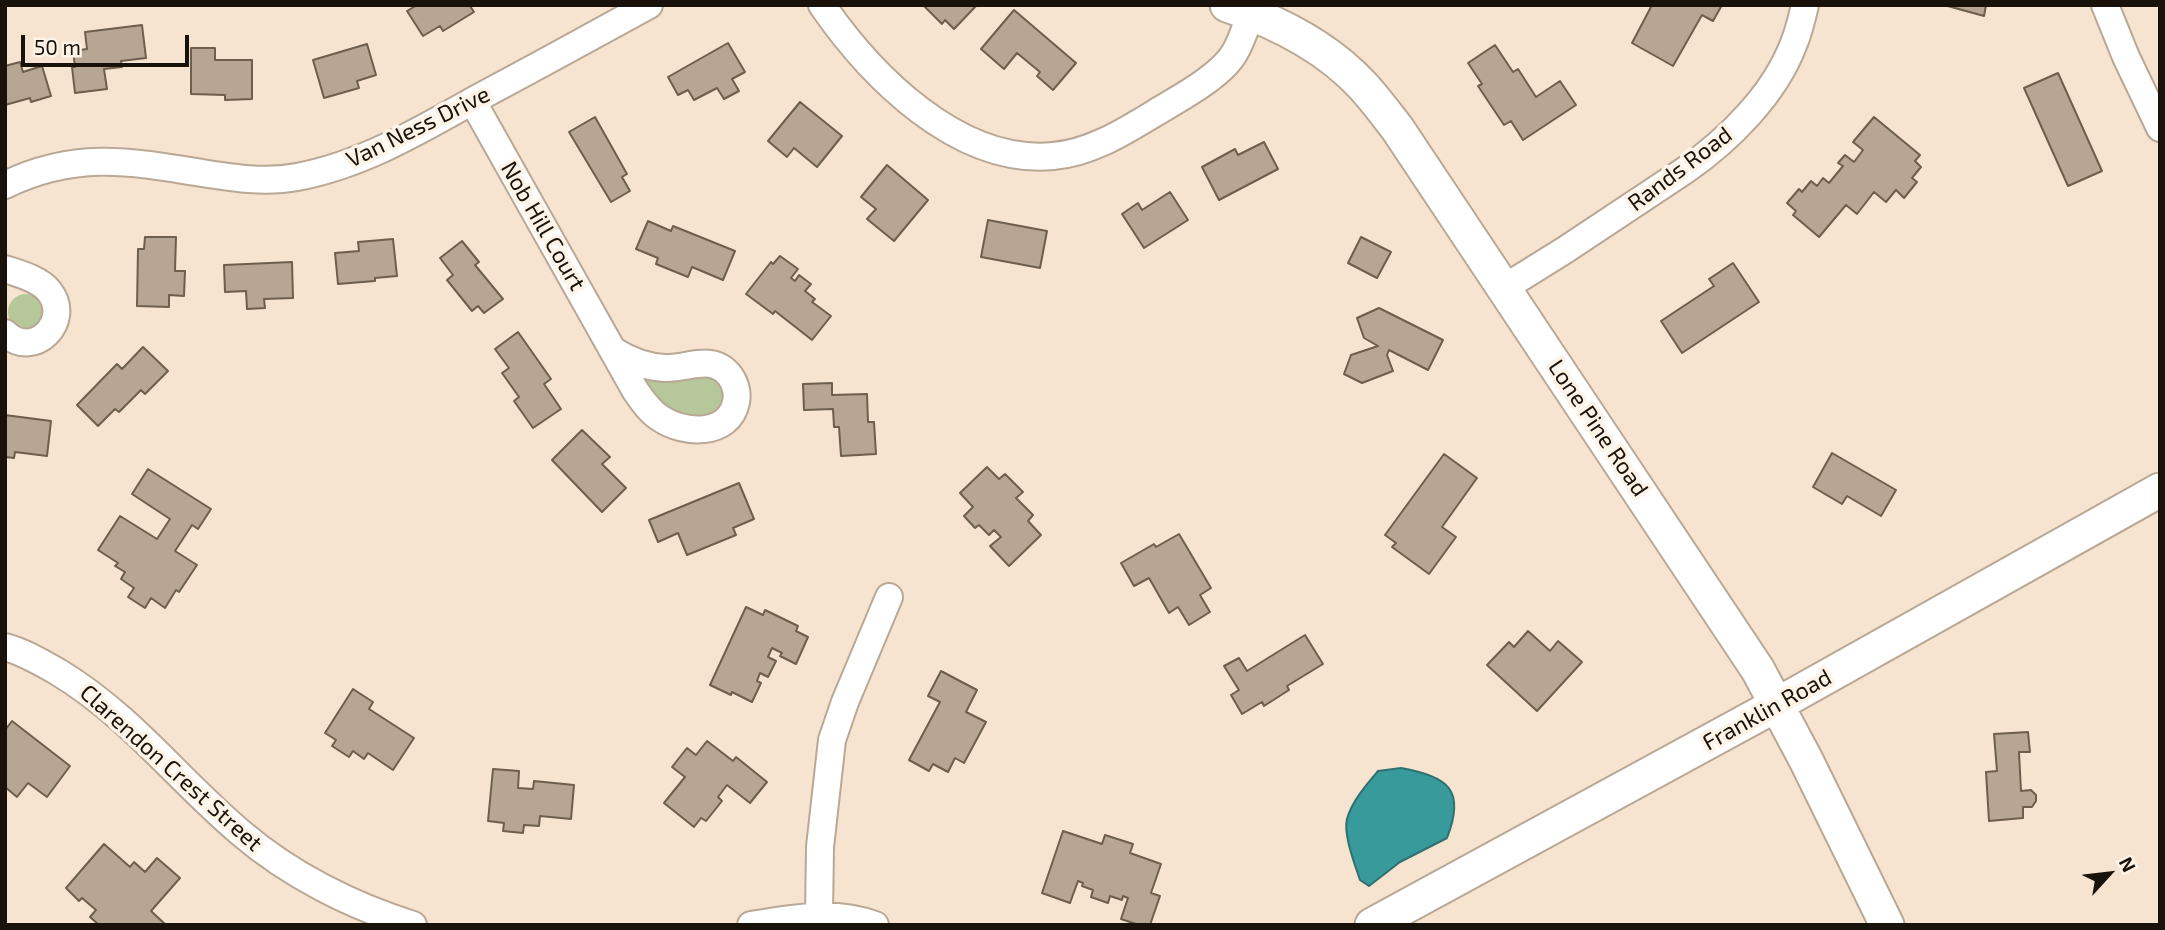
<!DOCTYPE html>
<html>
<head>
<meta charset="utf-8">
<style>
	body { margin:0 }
	#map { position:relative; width:2165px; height:930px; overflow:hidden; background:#f6e4d0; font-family:"Exo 2",sans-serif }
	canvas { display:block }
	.frame { position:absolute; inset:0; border:7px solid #18120b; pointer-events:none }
	.north { position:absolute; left:2074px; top:839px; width:70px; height:70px; -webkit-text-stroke:5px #fdf3e6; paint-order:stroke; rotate:63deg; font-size:19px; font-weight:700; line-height:28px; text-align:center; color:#18120b }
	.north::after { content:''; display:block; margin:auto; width:24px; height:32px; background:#18120b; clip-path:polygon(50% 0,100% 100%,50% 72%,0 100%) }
	.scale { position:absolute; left:21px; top:35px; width:168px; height:32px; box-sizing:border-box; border:4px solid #18120b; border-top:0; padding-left:9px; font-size:21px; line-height:24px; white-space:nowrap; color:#18120b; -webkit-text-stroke:5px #fdf3e6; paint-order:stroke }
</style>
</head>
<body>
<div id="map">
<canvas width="2165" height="930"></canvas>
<div class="frame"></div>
<div class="north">N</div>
<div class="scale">50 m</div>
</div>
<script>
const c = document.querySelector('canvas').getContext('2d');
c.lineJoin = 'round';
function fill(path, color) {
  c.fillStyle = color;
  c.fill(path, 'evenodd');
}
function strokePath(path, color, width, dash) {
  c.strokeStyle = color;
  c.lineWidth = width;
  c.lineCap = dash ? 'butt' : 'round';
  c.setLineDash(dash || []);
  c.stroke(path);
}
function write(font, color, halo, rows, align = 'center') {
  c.font = font + ' "Exo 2",sans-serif';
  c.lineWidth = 7;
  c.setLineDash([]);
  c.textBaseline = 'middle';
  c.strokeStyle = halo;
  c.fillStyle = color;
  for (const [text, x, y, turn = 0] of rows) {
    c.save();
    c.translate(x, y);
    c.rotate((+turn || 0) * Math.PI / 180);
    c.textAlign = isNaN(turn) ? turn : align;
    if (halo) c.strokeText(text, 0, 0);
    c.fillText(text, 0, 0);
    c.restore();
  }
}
const green = new Path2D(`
	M8 312a18 18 0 1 1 36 0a18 18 0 1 1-36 0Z
	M 702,375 L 719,382 L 725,394 L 721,408 C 702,421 675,418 658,402 C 653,397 649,388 646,382 L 649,378 Z`);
const water = new Path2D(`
	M 1401,768 C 1448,777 1466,789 1447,838 L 1400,862 L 1369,886 L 1360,880 C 1355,865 1343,834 1347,819 C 1352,801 1367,784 1378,771 Z`);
const building = new Path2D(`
	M 417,5 L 472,5 L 470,6 L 474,12 L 443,31 L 440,26 L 423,36 L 407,11 Z
	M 923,5 L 975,5 L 976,6 L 954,29 L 945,20 L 942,24 Z
	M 1652,5 L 1722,5 L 1713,21 L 1702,15 L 1673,66 L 1632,43 Z
	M 1944,5 L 1986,5 L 1984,16 Z
	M 1014,10 L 1076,63 L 1053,90 L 1037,76 L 1040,72 L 1017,53 L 1004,69 L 981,49 Z
	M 142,25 L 146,58 L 121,61 L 122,67 L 104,69 L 107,89 L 75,93 L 72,67 L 75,67 L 73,51 L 87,49 L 85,32 Z
	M 728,43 L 745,72 L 732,79 L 739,91 L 724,99 L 717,88 L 694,100 L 688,90 L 678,95 L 668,77 Z
	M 367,44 L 376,75 L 357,81 L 359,88 L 324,98 L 313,60 Z
	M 1495,45 L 1513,72 L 1518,69 L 1536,97 L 1560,81 L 1576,105 L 1523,140 L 1511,121 L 1504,125 L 1478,86 L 1482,84 L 1468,63 Z
	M 191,48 L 215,48 L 215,60 L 252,60 L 252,99 L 225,100 L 225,95 L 191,94 Z
	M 20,62 L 23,72 L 42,66 L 51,96 L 31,102 L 30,98 L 5,105 L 5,66 Z
	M 2058,73 L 2102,171 L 2068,186 L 2024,88 Z
	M 800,102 L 842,136 L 817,167 L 794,148 L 787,157 L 768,141 Z
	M 595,117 L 627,174 L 622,177 L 630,191 L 611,202 L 569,132 Z
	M 1874,117 L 1920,155 L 1915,161 L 1921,167 L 1912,178 L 1917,182 L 1904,198 L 1896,190 L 1886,202 L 1874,192 L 1857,214 L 1846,205 L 1819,237 L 1793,215 L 1796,211 L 1787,203 L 1799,189 L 1802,192 L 1811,181 L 1817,186 L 1823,178 L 1829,183 L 1843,166 L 1838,163 L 1845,155 L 1854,162 L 1863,150 L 1853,142 Z
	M 1264,142 L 1278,169 L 1219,200 L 1202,167 L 1235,149 L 1238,155 Z
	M 887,165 L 928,200 L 894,241 L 867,219 L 876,209 L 861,197 Z
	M 1170,192 L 1188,220 L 1144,248 L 1122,214 L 1138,203 L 1142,210 Z
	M 988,220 L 1047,231 L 1040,268 L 981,257 Z
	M 648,221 L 671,231 L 673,226 L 735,251 L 723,280 L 692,267 L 688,277 L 656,264 L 658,258 L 636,249 Z
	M 145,237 L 176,237 L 175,271 L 185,271 L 184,296 L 169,295 L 169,307 L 137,306 L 138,249 L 144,249 Z
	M 1361,237 L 1391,252 L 1377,278 L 1348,263 Z
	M 393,239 L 397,276 L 375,278 L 375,281 L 338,284 L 335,253 L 359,251 L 358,242 Z
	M 462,241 L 479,262 L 475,265 L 503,299 L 484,313 L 478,306 L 472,311 L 447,280 L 453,275 L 440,258 Z
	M 780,256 L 798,269 L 791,278 L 795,281 L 799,275 L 811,284 L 805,291 L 815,299 L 812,302 L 831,316 L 812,340 L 775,311 L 773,314 L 746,294 L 771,262 L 773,264 Z
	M 292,262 L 293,298 L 264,299 L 265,308 L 247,309 L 246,291 L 225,292 L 224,265 Z
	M 1733,263 L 1759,302 L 1682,353 L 1661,321 L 1714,286 L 1709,279 Z
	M 1379,308 L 1443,340 L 1428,370 L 1389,350 L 1387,355 L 1393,371 L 1362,383 L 1344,374 L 1351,355 L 1378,346 L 1364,338 L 1357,318 Z
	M 518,332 L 551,379 L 544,384 L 561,409 L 533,428 L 514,401 L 519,397 L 502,373 L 509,368 L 495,349 Z
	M 143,347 L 168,371 L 145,394 L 141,390 L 119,412 L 115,409 L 98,426 L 77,405 L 117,364 L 122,369 Z
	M 832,383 L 832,395 L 867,394 L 868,422 L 874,422 L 876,454 L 841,456 L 839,427 L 834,427 L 833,409 L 804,410 L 803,384 Z
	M 5,410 L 5,415 L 51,421 L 47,456 L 15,452 L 14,458 L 5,457 Z
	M 582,430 L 610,457 L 602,464 L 626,488 L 602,512 L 552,460 Z
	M 1832,453 L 1896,490 L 1881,516 L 1847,496 L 1842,504 L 1813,487 Z
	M 1444,454 L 1477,478 L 1442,527 L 1456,537 L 1429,574 L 1392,547 L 1396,543 L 1385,535 Z
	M 987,467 L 999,479 L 1005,474 L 1023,492 L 1016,498 L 1033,515 L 1028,521 L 1041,535 L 1009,566 L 990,546 L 1001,537 L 994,530 L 989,535 L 979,525 L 975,528 L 964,516 L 973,507 L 960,493 Z
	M 148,469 L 211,509 L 198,529 L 192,525 L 175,551 L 197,565 L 179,592 L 176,590 L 165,608 L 151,598 L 145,608 L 128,597 L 134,588 L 121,579 L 125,572 L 115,566 L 118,563 L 98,550 L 120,516 L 157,539 L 170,519 L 132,494 Z
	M 739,483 L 754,519 L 733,528 L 736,535 L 687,555 L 678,533 L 658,542 L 649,520 Z
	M 1179,534 L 1211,588 L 1200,595 L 1210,612 L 1189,625 L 1178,607 L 1169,613 L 1149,578 L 1134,586 L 1121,563 L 1154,544 L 1156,547 Z
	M 746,607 L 763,615 L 765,610 L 798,626 L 796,631 L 808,637 L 796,664 L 780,656 L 782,653 L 772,648 L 768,657 L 776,661 L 768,677 L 760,673 L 757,681 L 761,683 L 752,702 L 732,692 L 731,695 L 710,685 Z
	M 1528,631 L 1550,651 L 1558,641 L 1582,662 L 1537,711 L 1487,665 L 1509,642 L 1514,647 Z
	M 1305,635 L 1323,664 L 1287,686 L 1289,690 L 1264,706 L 1262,702 L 1242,714 L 1231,695 L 1239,690 L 1224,666 L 1239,658 L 1247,671 Z
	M 941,671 L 977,690 L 966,712 L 986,722 L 964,763 L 955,758 L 948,772 L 933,764 L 929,771 L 909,760 L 940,702 L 928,696 Z
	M 353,689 L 373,702 L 369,709 L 414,738 L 393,770 L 368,753 L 364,759 L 353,751 L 349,757 L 332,746 L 336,740 L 325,733 Z
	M 12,721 L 70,766 L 47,797 L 28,783 L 17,797 L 5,787 L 5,730 Z
	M 2028,732 L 2030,752 L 2019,752 L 2021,791 L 2031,790 L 2036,795 L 2036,801 L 2032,807 L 2023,807 L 2023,818 L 1989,821 L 1986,772 L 1997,771 L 1994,734 Z
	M 707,741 L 733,761 L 736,757 L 767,782 L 750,803 L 727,785 L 718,797 L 722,801 L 706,821 L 701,818 L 694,827 L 664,803 L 685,777 L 672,767 L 687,748 L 696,755 Z
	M 493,769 L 519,771 L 518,788 L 533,789 L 534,781 L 574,785 L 571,819 L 540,816 L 539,826 L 524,825 L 523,833 L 503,831 L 504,823 L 488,821 Z
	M 1063,831 L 1102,844 L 1105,835 L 1133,844 L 1130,853 L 1161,864 L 1151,893 L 1160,896 L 1150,925 L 1139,925 L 1121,919 L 1128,898 L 1123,896 L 1122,900 L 1110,896 L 1108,903 L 1091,897 L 1093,890 L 1082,886 L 1083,883 L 1078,881 L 1070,903 L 1042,893 Z
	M 104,844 L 130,867 L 134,862 L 145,872 L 157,858 L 180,878 L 151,911 L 166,925 L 99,925 L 90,917 L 96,910 L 82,898 L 79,901 L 66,888 Z`);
const minor = new Path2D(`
	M 822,5 C 871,76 958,165 1053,156 C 1090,153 1124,132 1155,113 C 1178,99 1222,76 1235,52 C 1242,40 1246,26 1251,13
	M 2105,5 L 2126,57 L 2160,128
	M 473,102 L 635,390 C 642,400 649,411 660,418 C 683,434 729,437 736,402 C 738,393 735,383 730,376 C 713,353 688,369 665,368 C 645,367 630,361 614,351
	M 5,185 C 75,151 129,161 202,173 C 233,178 265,183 297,177 C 362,165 419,131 476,99 C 534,68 591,37 649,5
	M 5,269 C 20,274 39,279 49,291 C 73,321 33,361 5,333
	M 1504,288 L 1565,250 L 1684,171 C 1729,140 1775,94 1794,43 C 1799,31 1802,18 1805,5
	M 5,647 C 24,652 42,663 58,672 C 131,716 177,779 241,833 C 290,875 352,906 413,925
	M 819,915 L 820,847 L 832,740 L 845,702 L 889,597
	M 751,925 C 793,918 834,910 875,925`);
const tertiary = new Path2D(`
	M 1227,5 C 1278,22 1326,46 1363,86 C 1375,99 1386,114 1397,128 L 1758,670 L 1806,760 L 1887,925
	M 1372,925 L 1778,704 L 2160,490`);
const streetNames = [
	["Van Ness Drive",418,127,-26],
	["Rands Road",1680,169,-37],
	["Nob Hill Court",543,226,60],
	["Lone Pine Road",1598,428,56],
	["Franklin Road",1767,710,-29],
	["Clarendon Crest Street",171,768,42]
];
fill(green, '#b6c79a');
fill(water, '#399a9b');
strokePath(water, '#2f7170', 2);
fill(building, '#b6a693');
strokePath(building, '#6d5e4d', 2);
strokePath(minor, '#b9a895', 30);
strokePath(tertiary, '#b9a895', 37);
strokePath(minor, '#fff', 26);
strokePath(tertiary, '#fff', 33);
write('23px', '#18120b', '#fdf3e6', streetNames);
</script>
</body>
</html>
